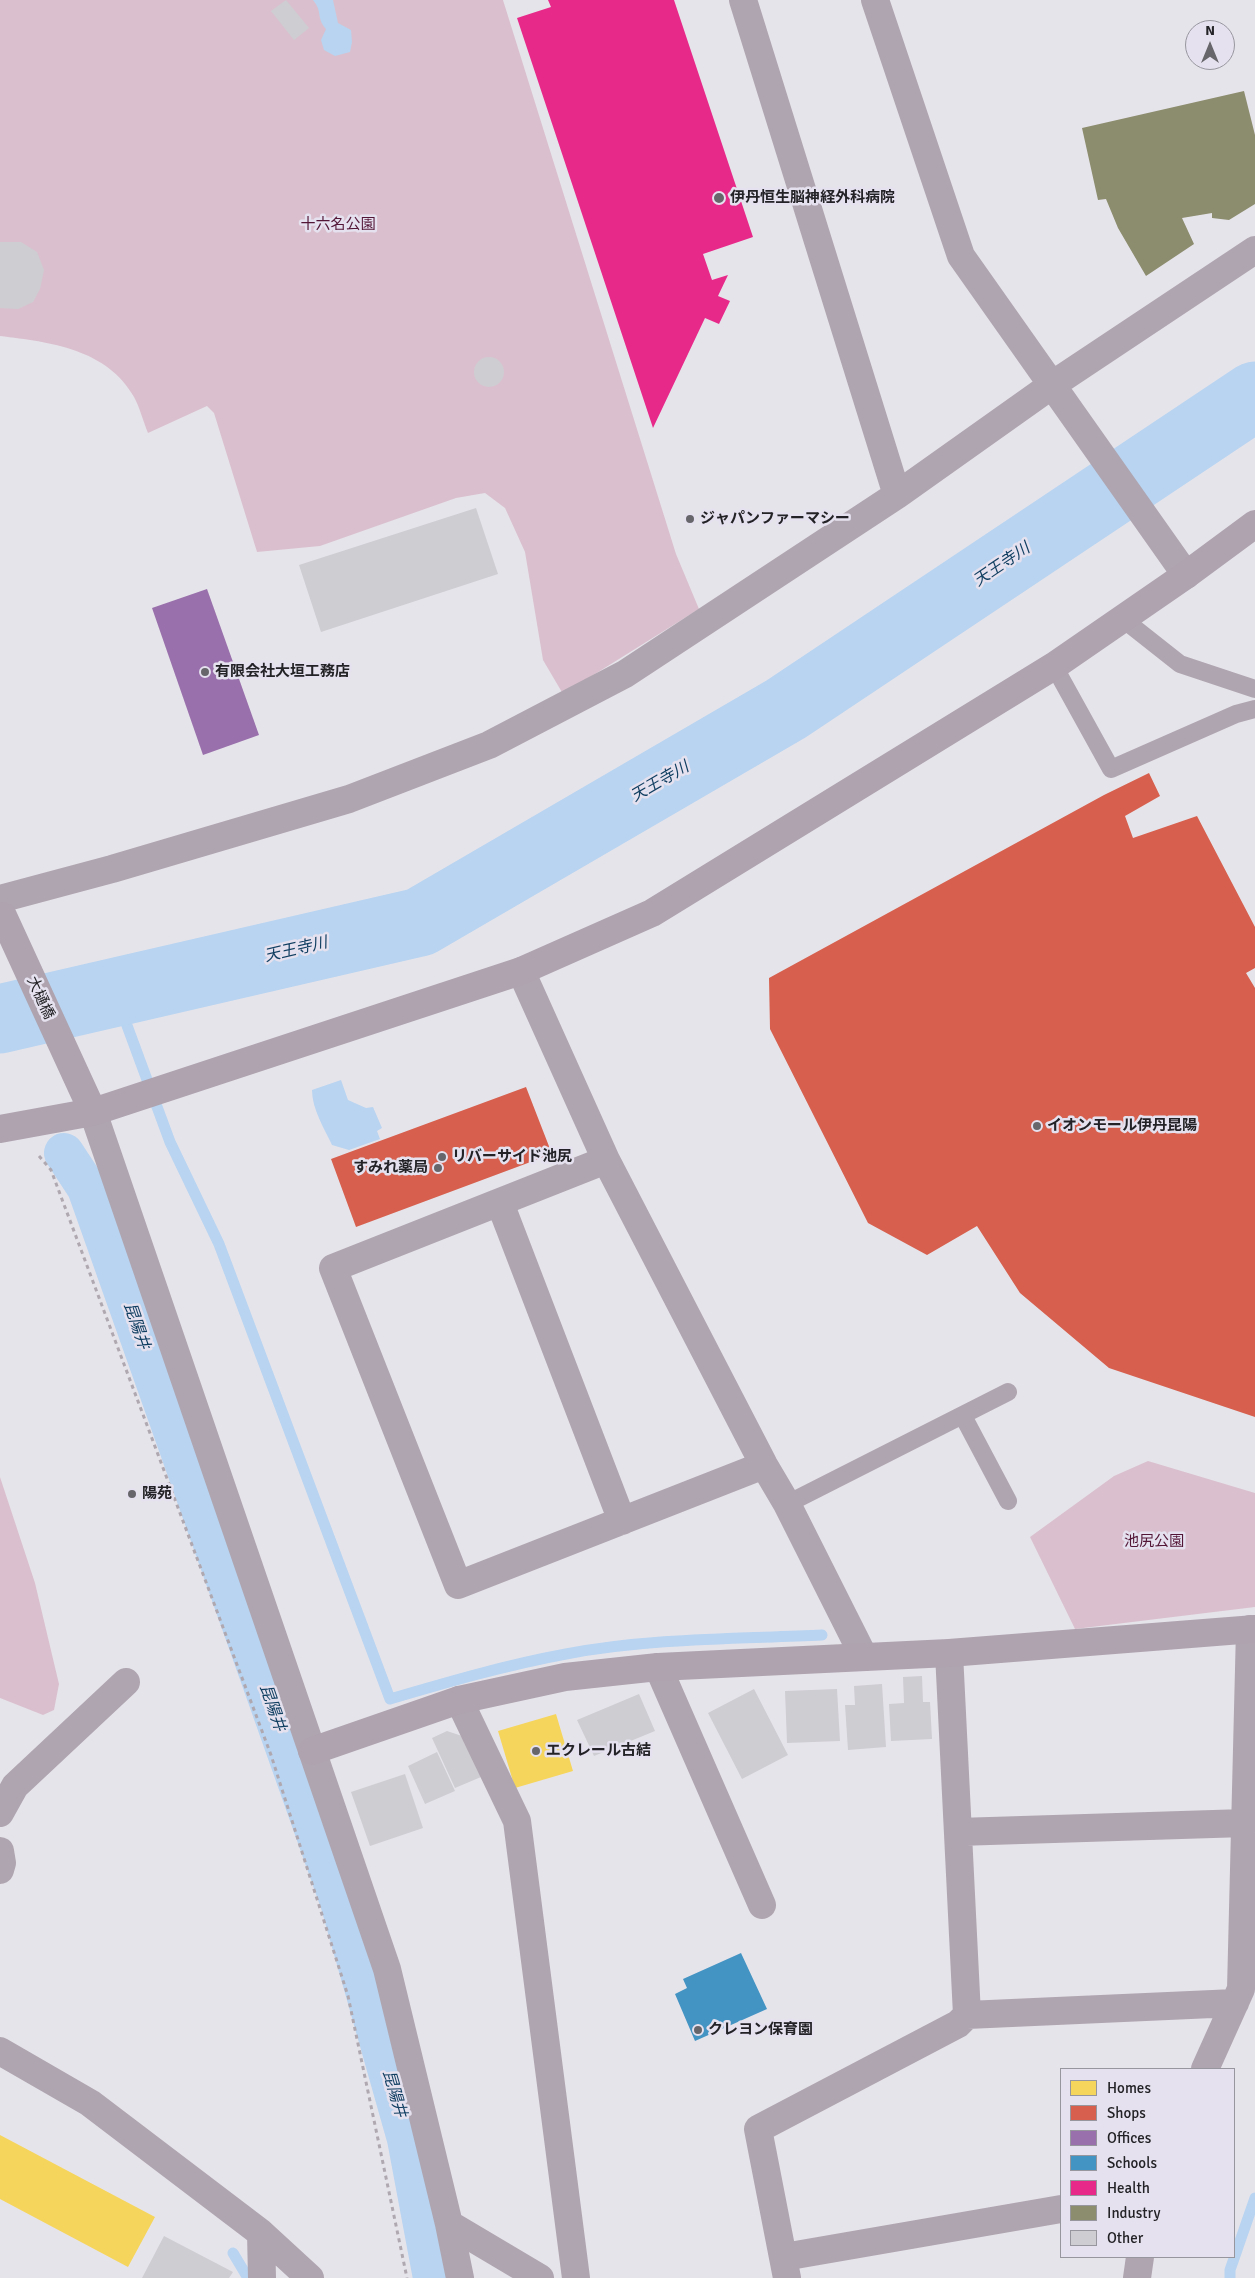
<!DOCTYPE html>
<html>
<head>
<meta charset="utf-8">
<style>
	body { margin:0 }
	#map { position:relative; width:1255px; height:2278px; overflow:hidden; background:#e6e4eb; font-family:Signika,sans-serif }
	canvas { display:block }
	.legend { position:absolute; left:1060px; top:2068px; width:175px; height:190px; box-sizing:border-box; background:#e5e1ee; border:1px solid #97959e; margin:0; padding:6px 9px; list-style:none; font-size:15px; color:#232226 }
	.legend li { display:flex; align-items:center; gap:10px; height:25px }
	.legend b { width:25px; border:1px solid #97959e }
	.north { position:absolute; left:1185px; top:20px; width:50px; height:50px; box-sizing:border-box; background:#e5e1ee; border:1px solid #97959e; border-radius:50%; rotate:0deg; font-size:14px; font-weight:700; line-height:20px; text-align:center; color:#232226 }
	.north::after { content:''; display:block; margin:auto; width:18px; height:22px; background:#67666b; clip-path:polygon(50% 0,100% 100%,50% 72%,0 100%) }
</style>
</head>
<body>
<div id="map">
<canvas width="1255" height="2278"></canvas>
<ul class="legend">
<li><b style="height:14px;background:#f6d55c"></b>Homes</li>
<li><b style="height:14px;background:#d6604d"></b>Shops</li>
<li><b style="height:14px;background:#9970ab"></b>Offices</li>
<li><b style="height:14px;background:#4393c3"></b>Schools</li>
<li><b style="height:14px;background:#e7298a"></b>Health</li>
<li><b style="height:14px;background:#8c8c6e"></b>Industry</li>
<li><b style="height:14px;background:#cecdd2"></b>Other</li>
</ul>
<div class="north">N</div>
</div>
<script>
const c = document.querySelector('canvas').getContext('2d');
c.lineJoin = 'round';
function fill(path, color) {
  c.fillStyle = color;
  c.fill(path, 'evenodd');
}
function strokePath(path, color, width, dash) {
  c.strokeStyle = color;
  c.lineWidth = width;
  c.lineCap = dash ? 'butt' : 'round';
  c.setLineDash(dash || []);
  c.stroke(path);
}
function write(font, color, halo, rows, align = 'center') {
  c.font = font + ' Signika,"Noto Sans JP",sans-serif';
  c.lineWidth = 5;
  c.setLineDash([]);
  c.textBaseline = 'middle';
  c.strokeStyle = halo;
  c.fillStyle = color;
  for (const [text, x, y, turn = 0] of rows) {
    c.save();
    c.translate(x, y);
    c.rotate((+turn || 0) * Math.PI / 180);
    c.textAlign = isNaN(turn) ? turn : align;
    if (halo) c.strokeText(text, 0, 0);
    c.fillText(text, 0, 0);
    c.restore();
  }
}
const green = new Path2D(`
	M 0,0 L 503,0 L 676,554 L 699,609 L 563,694 L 543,660 L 525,552 L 505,508 L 485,493 L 456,498 L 320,546 L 257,552 L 214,413 L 207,406 L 148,433 C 143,421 140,408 134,397 C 107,349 50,342 0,336 Z
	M 1148,1461 L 1255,1493 L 1255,1607 L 1075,1629 L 1030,1537 L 1114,1476 Z
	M 0,1477 L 35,1583 L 59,1684 L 54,1710 L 43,1715 L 0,1698 Z`);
const water = new Path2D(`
	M 313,0 L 333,0 L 338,23 L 351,30 L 352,42 L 350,52 L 335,56 L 324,50 L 321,40 L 326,29 C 316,18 323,12 313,0 Z
	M 341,1080 L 348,1100 L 366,1108 L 373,1107 L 382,1128 L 377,1131 L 380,1139 L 349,1150 L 332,1145 C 324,1128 312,1109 312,1090 Z`);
const homes = new Path2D(`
	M 556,1714 L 573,1771 L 515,1788 L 498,1731 Z
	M 0,2135 L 155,2217 L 128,2267 L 0,2199 Z`);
const shops = new Path2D(`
	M 1149,773 L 1160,796 L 1125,816 L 1133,838 L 1197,816 L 1255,927 L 1255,968 L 1246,973 L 1255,988 L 1255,1417 L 1109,1368 L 1020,1293 L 977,1226 L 927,1255 L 868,1223 L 770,1029 L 769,978 L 1104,795 Z
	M 526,1087 L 552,1154 L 356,1227 L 331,1159 Z`);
const offices = new Path2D(`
	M 207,589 L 259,735 L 203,755 L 152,608 Z`);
const schools = new Path2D(`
	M 741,1953 L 767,2009 L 695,2041 L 675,1994 L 687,1988 L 683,1979 Z`);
const health = new Path2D(`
	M 548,0 L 674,0 L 753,237 L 703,254 L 712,280 L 728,275 L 718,296 L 730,301 L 719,324 L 705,318 L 653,428 L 517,18 L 551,7 Z`);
const industry = new Path2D(`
	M 1244,91 L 1255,135 L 1255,204 L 1229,220 L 1212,218 L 1212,213 L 1182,218 L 1194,244 L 1146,276 L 1118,228 L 1106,199 L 1098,200 L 1082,128 Z`);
const stream = new Path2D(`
	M 115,993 L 170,1142 L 219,1244 L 390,1699 C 448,1682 506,1665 566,1654 C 650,1638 737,1639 822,1635
	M 233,2253 L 248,2278
	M 1230,2278 L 1230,2270 L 1255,2198`);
const canal = new Path2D(`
	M 64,1153 L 87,1188 L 340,1902 L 407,2139 L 433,2278`);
const river = new Path2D(`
	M 0,1019 L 420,922 L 786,709 L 1255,396`);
const building = new Path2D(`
	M 286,0 L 309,28 L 294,40 L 271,11 Z
	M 0,242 L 21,242 L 37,252 L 44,270 L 40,289 L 33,302 L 18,309 L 0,308 Z
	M474 372a15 15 0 1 1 30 0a15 15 0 1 1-30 0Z
	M 476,508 L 498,574 L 321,632 L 299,565 Z
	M 922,1676 L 923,1702 L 930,1702 L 932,1739 L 891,1741 L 889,1704 L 904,1703 L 903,1677 Z
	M 882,1684 L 886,1747 L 848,1750 L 845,1705 L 855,1705 L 854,1686 Z
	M 754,1689 L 788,1755 L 742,1779 L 708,1713 Z
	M 837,1689 L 840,1741 L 787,1743 L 785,1691 Z
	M 639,1694 L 655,1731 L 594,1756 L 577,1720 Z
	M 447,1731 L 462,1736 L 481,1777 L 455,1788 L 432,1738 Z
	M 437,1752 L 455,1791 L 425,1804 L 408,1766 Z
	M 405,1774 L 423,1828 L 370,1846 L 351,1792 Z
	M 164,2236 L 233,2272 L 229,2278 L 142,2278 Z`);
const path = new Path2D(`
	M 39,1156 L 51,1170 L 271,1755 L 348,1996 L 407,2278`);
const lane = new Path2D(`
	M 1123,619 L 1180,664 L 1255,689
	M 1054,666 L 1111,769 L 1236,714 L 1255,709
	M 963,1416 L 1008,1501
	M 787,1504 L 1008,1392`);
const street = new Path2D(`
	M 743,0 L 897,495
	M 875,0 L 961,256 L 1186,575
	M 0,899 L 112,869 L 349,799 L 489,745 L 625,674 L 897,495 L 1052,385 L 1255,250
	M 521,971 L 606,1160 L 333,1268 L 458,1585 L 764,1465
	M 93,1112 L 387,1969 L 449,2224 L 460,2278
	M 606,1160 L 764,1465 L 787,1504 L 864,1657
	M 500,1203 L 622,1521
	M 949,1653 L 967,2015
	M 658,1667 L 762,1905
	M 459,1700 L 517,1821 L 576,2278
	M 0,1813 L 15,1786 L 126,1682
	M 958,1832 L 1245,1823
	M 0,1851 L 2,1863 L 0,1870
	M 0,2051 L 90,2103 L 261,2233 L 310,2278
	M 1205,2069 L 1241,1989 L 1250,1629
	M 449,2224 L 540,2278
	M 261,2233 L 262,2278
	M 784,2257 L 1061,2209
	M 787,2278 L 758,2129 L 958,2024 L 967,2015 L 1235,2003
	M 1137,2278 L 1140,2257`);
const secondary = new Path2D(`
	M 3,916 L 93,1112
	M 0,1129 L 93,1112 L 521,971 L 652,913 L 1054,666 L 1186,575 L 1255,524
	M 312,1751 L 459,1700 L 565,1677 L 658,1667 L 949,1653 L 1255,1629`);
const markers = [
	[719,198,6,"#67666b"],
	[690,519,5,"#67666b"],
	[205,672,5,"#67666b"],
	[1037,1126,5,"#67666b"],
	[442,1157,5,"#67666b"],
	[438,1168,5,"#67666b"],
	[132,1494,5,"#67666b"],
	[536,1751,5,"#67666b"],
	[698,2030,5,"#67666b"]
];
const poiNames = [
	["伊丹恒生脳神経外科病院",730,198],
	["ジャパンファーマシー",700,519],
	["有限会社大垣工務店",215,672],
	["イオンモール伊丹昆陽",1047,1126],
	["リバーサイド池尻",452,1157],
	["すみれ薬局",428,1168,"right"],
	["陽苑",142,1494],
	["エクレール古結",546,1751],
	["クレヨン保育園",708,2030]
];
const parkNames = [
	["十六名公園",338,225],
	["池尻公園",1154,1542]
];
const streetNames = [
	["大樋橋",40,998,65]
];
const waterNames = [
	["天王寺川",1002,565,-34],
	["天王寺川",660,782,-30],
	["天王寺川",296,950,-13],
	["昆陽井",136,1326,71],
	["昆陽井",272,1708,71],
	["昆陽井",394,2094,74]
];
fill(green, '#dac0ce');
fill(water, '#b8d4f0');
fill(homes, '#f6d55c');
fill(shops, '#d6604d');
fill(offices, '#9970ab');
fill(schools, '#4393c3');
fill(health, '#e7298a');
fill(industry, '#8c8c6e');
strokePath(stream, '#b8d4f0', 11);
strokePath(canal, '#b8d4f0', 40);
strokePath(river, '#b8d4f0', 69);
fill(building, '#cecdd2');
strokePath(path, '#afa8b0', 3, [4, 4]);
strokePath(lane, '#afa5b0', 18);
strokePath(street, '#afa5b0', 28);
strokePath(secondary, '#aea3af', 28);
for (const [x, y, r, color] of markers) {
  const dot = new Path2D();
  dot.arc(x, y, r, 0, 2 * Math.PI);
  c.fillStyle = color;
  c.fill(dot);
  strokePath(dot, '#e5e1ee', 2);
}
write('bold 15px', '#232226', '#e5e1ee', poiNames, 'left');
write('15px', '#521535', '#e5e1ee', parkNames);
write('15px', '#232226', '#e5e1ee', streetNames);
write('italic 16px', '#113f62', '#e5e1ee', waterNames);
</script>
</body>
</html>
